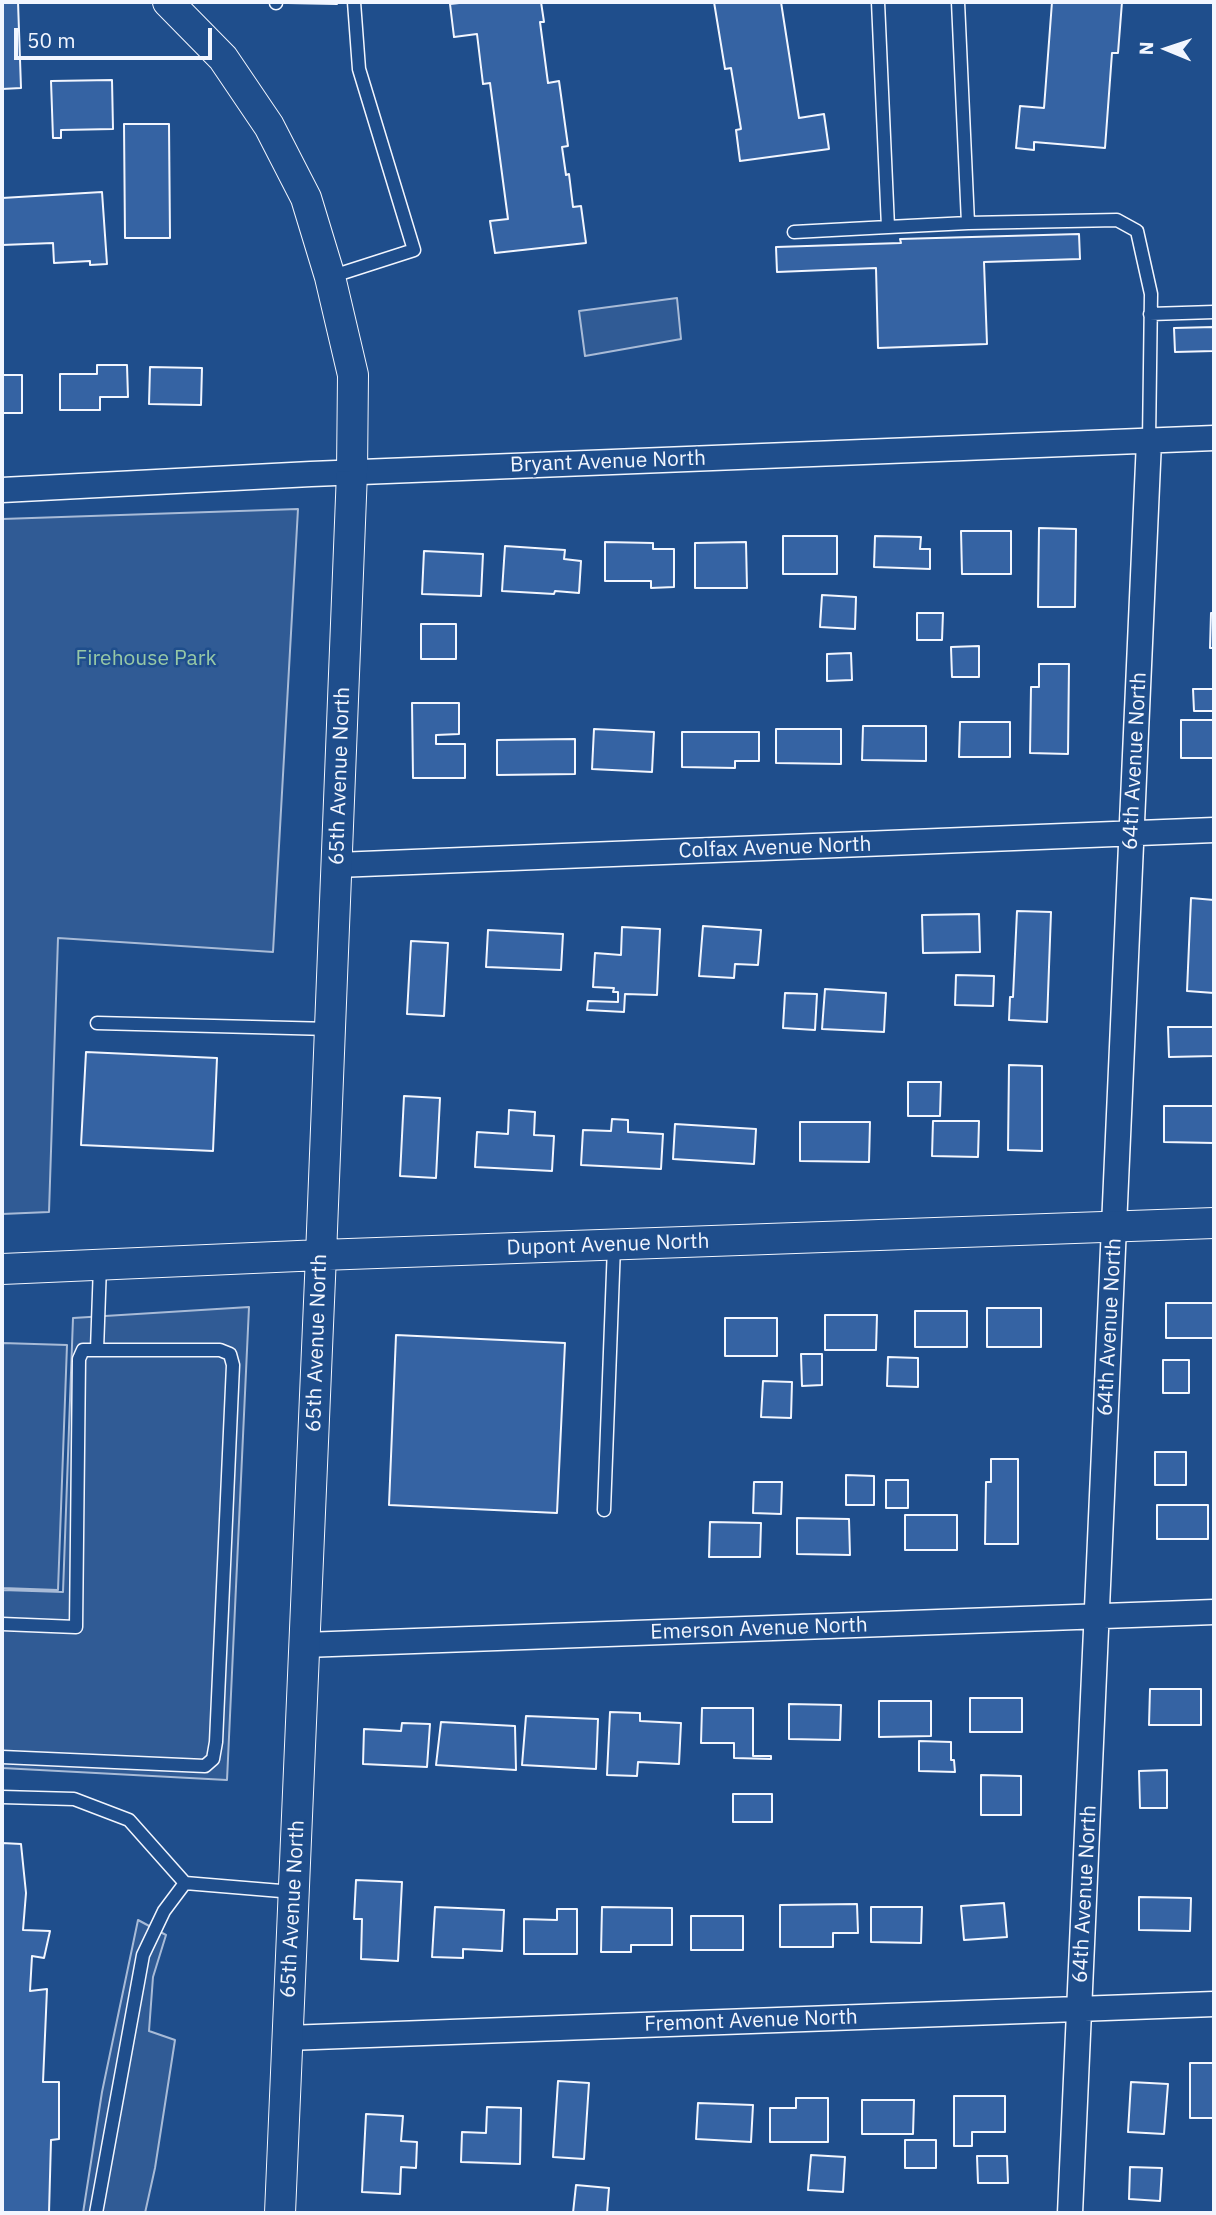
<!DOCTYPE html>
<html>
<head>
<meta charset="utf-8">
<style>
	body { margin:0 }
	#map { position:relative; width:1216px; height:2215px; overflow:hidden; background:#1f4e8c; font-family:"IBM Plex Sans",sans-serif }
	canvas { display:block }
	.frame { position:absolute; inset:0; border:4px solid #f2f6ff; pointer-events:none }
	.north { position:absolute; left:1132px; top:14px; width:70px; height:70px; -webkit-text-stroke:5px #1f4e8c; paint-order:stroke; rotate:272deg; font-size:19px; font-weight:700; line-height:28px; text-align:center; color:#f2f6ff }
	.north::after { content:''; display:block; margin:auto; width:24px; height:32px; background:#f2f6ff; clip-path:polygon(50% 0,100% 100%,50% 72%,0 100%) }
	.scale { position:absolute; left:14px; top:28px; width:198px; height:32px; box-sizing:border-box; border:4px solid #f2f6ff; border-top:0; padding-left:9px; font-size:21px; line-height:24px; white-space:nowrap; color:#f2f6ff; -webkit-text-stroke:5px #1f4e8c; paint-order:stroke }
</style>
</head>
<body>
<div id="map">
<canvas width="1216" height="2215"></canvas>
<div class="frame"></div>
<div class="north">N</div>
<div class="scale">50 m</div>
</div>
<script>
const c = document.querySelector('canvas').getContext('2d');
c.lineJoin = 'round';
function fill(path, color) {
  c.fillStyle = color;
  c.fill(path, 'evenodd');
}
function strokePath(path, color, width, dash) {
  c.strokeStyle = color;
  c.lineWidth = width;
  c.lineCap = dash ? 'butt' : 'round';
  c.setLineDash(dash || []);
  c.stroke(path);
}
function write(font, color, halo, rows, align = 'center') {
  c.font = font + ' "IBM Plex Sans",sans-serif';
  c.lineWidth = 5;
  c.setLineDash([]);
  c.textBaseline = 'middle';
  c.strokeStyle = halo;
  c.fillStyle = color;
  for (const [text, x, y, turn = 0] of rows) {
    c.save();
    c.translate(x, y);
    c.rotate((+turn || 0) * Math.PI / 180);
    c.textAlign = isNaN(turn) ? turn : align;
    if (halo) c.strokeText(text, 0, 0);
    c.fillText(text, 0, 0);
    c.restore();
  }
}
const built = new Path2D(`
	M 677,298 L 681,339 L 585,356 L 579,311 Z
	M 298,509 L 273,952 L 58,938 L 49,1212 L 2,1214 L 2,519 Z
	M 249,1307 L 227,1780 L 2,1768 L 2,1590 L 63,1592 L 73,1318 Z
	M 2,1343 L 67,1345 L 58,1590 L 2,1588 Z
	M 138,1920 L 166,1935 L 153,1977 L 149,2031 L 175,2040 L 155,2168 L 145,2213 L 83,2213 L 102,2092 Z`);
const building = new Path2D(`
	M 2,2 L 18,2 L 21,88 L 2,89 Z
	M 288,2 L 337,2 L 337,4 L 288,3 Z
	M 468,2 L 541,2 L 544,22 L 540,22 L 548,83 L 559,81 L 568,146 L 562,147 L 566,175 L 569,174 L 573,207 L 581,206 L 586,243 L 495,253 L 490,221 L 508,219 L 490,83 L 483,84 L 477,34 L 454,37 L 450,4 Z
	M 714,2 L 781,2 L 799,118 L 824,114 L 829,149 L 740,161 L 736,130 L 741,129 L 731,68 L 725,69 Z
	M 1052,2 L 1122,2 L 1118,53 L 1112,53 L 1105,148 L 1034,142 L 1034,150 L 1016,148 L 1020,106 L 1044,108 Z
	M 112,80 L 113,129 L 61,130 L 61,138 L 53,138 L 51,81 Z
	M 124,124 L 169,124 L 170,238 L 125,238 Z
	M 102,192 L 107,264 L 90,265 L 90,261 L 54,263 L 53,243 L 2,245 L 2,198 Z
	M 1079,234 L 1080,259 L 984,262 L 987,344 L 878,348 L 876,268 L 777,272 L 776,247 L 901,243 L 900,239 Z
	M 1214,327 L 1214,351 L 1175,352 L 1174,328 Z
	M 97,365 L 127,365 L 128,397 L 100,397 L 100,410 L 60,410 L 60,374 L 97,374 Z
	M 150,367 L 202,368 L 201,405 L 149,404 Z
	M 2,375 L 22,375 L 22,413 L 2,413 Z
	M 1039,528 L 1076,529 L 1075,607 L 1038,607 Z
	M 961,531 L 1011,531 L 1011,574 L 962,574 Z
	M 783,536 L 837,536 L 837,574 L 783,574 Z
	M 875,536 L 921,537 L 920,549 L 930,549 L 930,569 L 874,567 Z
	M 605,542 L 653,543 L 653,549 L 674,549 L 674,587 L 651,588 L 651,581 L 605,581 Z
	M 746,542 L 747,588 L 695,588 L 695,543 Z
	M 505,546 L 565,550 L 564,559 L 581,561 L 579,593 L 555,591 L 554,594 L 502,591 Z
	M 424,551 L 483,554 L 481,596 L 422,594 Z
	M 822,595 L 856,597 L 855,629 L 820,627 Z
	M 917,613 L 943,613 L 942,640 L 917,640 Z
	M 1211,613 L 1214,613 L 1214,648 L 1210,648 Z
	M 421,624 L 456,624 L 456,659 L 421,659 Z
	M 979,646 L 979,677 L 952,677 L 951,647 Z
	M 851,653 L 852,680 L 827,681 L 827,654 Z
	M 1039,664 L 1069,664 L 1068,754 L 1030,753 L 1031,687 L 1039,687 Z
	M 1193,689 L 1214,689 L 1214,711 L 1194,711 Z
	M 412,703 L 459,703 L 459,734 L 436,735 L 436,744 L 465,744 L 465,778 L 413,778 Z
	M 1181,720 L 1214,720 L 1214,758 L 1181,758 Z
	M 960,722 L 1010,722 L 1010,757 L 959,757 Z
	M 863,726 L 926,726 L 926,761 L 862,760 Z
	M 594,729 L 654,732 L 652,772 L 592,769 Z
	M 776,729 L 841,729 L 841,764 L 776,763 Z
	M 682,732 L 759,732 L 759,761 L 735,761 L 735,768 L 682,767 Z
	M 575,739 L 575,774 L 497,775 L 497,740 Z
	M 1191,898 L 1214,900 L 1214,993 L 1187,991 Z
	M 1017,911 L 1051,912 L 1047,1022 L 1009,1020 L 1010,997 L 1013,997 Z
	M 979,914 L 980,952 L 923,953 L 922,915 Z
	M 703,926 L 761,930 L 758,965 L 735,964 L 734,978 L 699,976 Z
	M 622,927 L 660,929 L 657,995 L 625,994 L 624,1012 L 587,1010 L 588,1001 L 618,1002 L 618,992 L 613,992 L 614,988 L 593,987 L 595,953 L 621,955 Z
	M 488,930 L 563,934 L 561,970 L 486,967 Z
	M 411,941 L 448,943 L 444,1016 L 407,1014 Z
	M 956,975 L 994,976 L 993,1006 L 955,1005 Z
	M 825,989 L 886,993 L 884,1032 L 822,1029 Z
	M 785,993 L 817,994 L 815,1030 L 783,1028 Z
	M 1168,1027 L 1214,1027 L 1214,1056 L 1169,1057 Z
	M 86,1052 L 217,1058 L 213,1151 L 81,1145 Z
	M 1009,1065 L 1042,1066 L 1042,1151 L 1008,1150 Z
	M 908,1082 L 941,1082 L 940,1116 L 908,1116 Z
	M 404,1096 L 440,1098 L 436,1178 L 400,1176 Z
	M 1164,1106 L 1214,1106 L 1214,1143 L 1164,1142 Z
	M 509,1110 L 535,1112 L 534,1135 L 554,1136 L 552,1171 L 475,1167 L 477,1132 L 508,1134 Z
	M 612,1119 L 628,1120 L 628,1132 L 663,1134 L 661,1169 L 581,1165 L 583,1130 L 611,1131 Z
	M 933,1121 L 979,1121 L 978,1157 L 932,1156 Z
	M 800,1122 L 870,1122 L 869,1162 L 800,1161 Z
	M 675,1124 L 756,1129 L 754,1164 L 673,1159 Z
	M 1166,1303 L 1214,1303 L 1214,1338 L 1166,1338 Z
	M 987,1308 L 1041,1308 L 1041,1347 L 987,1347 Z
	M 915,1311 L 967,1311 L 967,1347 L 915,1347 Z
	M 825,1315 L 877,1315 L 876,1350 L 825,1350 Z
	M 725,1318 L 777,1318 L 777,1356 L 725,1356 Z
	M 396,1335 L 565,1343 L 557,1513 L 389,1505 Z
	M 801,1354 L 822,1354 L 822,1385 L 802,1386 Z
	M 888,1357 L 918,1358 L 918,1387 L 887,1386 Z
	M 1163,1360 L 1189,1360 L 1189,1393 L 1163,1393 Z
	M 763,1381 L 792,1382 L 791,1418 L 761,1417 Z
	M 1155,1452 L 1186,1452 L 1186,1485 L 1155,1485 Z
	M 991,1459 L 1018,1459 L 1018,1544 L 985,1544 L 986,1482 L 991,1482 Z
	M 846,1475 L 874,1476 L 874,1505 L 846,1505 Z
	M 886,1480 L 908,1480 L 908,1508 L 886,1508 Z
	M 754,1482 L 782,1482 L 781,1514 L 753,1513 Z
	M 1157,1505 L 1208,1505 L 1208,1539 L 1157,1539 Z
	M 905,1515 L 957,1515 L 957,1550 L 905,1550 Z
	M 797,1518 L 849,1519 L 850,1555 L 797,1554 Z
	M 710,1522 L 761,1523 L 760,1557 L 709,1557 Z
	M 1150,1689 L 1201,1689 L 1201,1725 L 1149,1725 Z
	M 970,1698 L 1022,1698 L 1022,1732 L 970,1732 Z
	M 879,1701 L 931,1701 L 931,1736 L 879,1737 Z
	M 789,1704 L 841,1705 L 840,1740 L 789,1739 Z
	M 702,1708 L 753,1708 L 753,1756 L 771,1756 L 771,1759 L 734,1758 L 734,1743 L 701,1743 Z
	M 610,1712 L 640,1713 L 640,1721 L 681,1723 L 679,1764 L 638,1762 L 637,1776 L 607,1775 Z
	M 526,1716 L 598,1719 L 596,1769 L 522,1765 Z
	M 441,1722 L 515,1726 L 516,1770 L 436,1765 Z
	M 402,1723 L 430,1724 L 427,1767 L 363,1764 L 364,1729 L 401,1731 Z
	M 919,1741 L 951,1742 L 951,1760 L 954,1760 L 955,1772 L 919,1771 Z
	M 1167,1770 L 1167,1808 L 1140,1808 L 1139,1771 Z
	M 981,1775 L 1021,1776 L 1021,1815 L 981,1815 Z
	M 733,1794 L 772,1794 L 772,1822 L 733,1822 Z
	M 2,1843 L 21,1844 L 26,1893 L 23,1930 L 50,1931 L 44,1958 L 32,1956 L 30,1991 L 47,1989 L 43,2082 L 59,2082 L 59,2139 L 51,2140 L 49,2213 L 2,2213 Z
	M 356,1880 L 402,1882 L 398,1961 L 361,1959 L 362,1919 L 354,1919 Z
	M 1139,1897 L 1191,1898 L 1190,1931 L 1139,1930 Z
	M 1004,1903 L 1007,1937 L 964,1940 L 961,1906 Z
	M 857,1904 L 858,1933 L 833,1933 L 833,1947 L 780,1947 L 780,1905 Z
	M 435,1907 L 504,1910 L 502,1951 L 463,1949 L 463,1958 L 432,1957 Z
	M 602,1907 L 672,1908 L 672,1945 L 631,1945 L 631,1952 L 601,1952 Z
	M 871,1907 L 922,1907 L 921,1943 L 871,1942 Z
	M 557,1909 L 577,1909 L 577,1954 L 524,1954 L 524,1919 L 557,1920 Z
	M 691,1916 L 743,1916 L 743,1950 L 691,1950 Z
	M 1190,2063 L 1214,2063 L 1214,2118 L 1190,2118 Z
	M 558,2081 L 589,2083 L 584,2159 L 553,2157 Z
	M 1131,2082 L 1168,2084 L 1164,2134 L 1128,2132 Z
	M 954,2096 L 1005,2096 L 1005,2132 L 972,2132 L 972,2146 L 954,2146 Z
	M 796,2098 L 828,2098 L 828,2142 L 770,2142 L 770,2108 L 796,2108 Z
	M 862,2100 L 914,2100 L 913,2134 L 862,2134 Z
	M 698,2103 L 753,2105 L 751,2142 L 696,2139 Z
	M 487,2107 L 521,2108 L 520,2164 L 461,2162 L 462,2132 L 486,2133 Z
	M 366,2114 L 403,2116 L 401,2141 L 417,2142 L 416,2168 L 401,2167 L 400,2194 L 362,2192 Z
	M 905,2140 L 936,2140 L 936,2168 L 905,2168 Z
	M 811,2155 L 845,2157 L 843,2192 L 808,2190 Z
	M 977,2156 L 1007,2156 L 1008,2183 L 978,2183 Z
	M 1130,2167 L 1162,2168 L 1160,2201 L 1129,2199 Z
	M 576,2185 L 609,2188 L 607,2213 L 573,2213 Z`);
const service = new Path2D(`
	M 276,2 L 276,3
	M 878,2 L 888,227 L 968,223 L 958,2
	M 968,223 L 1117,220 L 1137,231 L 1151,294 L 1149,441
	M 794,232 L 888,227
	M 330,277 L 414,250 L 359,69 L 354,2
	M 1150,314 L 1214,312
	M 97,1023 L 330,1029
	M 97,1350 L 100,1265
	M 604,1510 L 614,1246
	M 2,1624 L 76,1627 L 79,1359 L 83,1350 L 220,1350 L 230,1354 L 233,1365 L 216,1742 L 213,1759 L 205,1766 L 2,1757
	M 2,1797 L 74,1799 L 129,1820 L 185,1883 L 293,1892
	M 96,2213 L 143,1955 L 164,1911 L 185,1883`);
const minor = new Path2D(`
	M 2,490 L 311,474 L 1214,438
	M 337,865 L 1214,830
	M 304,1645 L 1214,1612
	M 287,2038 L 1214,2004
	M 1070,2213 L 1149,441`);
const tertiary = new Path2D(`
	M 168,2 L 223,58 L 269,126 L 306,198 L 330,277 L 353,375 L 352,472 L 321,1255 L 280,2213
	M 2,1269 L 321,1255 L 1214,1223`);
const streetNames = [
	["Bryant Avenue North",608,462,-2],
	["64th Avenue North",1135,761,-87],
	["65th Avenue North",340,776,-88],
	["Colfax Avenue North",775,848,-2],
	["Dupont Avenue North",608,1245,-2],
	["64th Avenue North",1110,1327,-87],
	["65th Avenue North",317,1343,-88],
	["Emerson Avenue North",759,1629,-2],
	["64th Avenue North",1085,1894,-87],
	["65th Avenue North",293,1909,-87],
	["Fremont Avenue North",751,2021,-2]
];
const parkNames = [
	["Firehouse Park",146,659]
];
fill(built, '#305b95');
strokePath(built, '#a8bbd7', 2);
fill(building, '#3563a3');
strokePath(building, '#f2f6ff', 2);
strokePath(service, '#f2f6ff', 15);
strokePath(minor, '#f2f6ff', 27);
strokePath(tertiary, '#f2f6ff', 32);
strokePath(service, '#1f4e8c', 12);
strokePath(minor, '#1f4e8c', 24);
strokePath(tertiary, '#1f4e8c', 30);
write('21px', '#f2f6ff', '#1f4e8c', streetNames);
write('21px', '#97c8a6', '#1f4e8c', parkNames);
</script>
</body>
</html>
